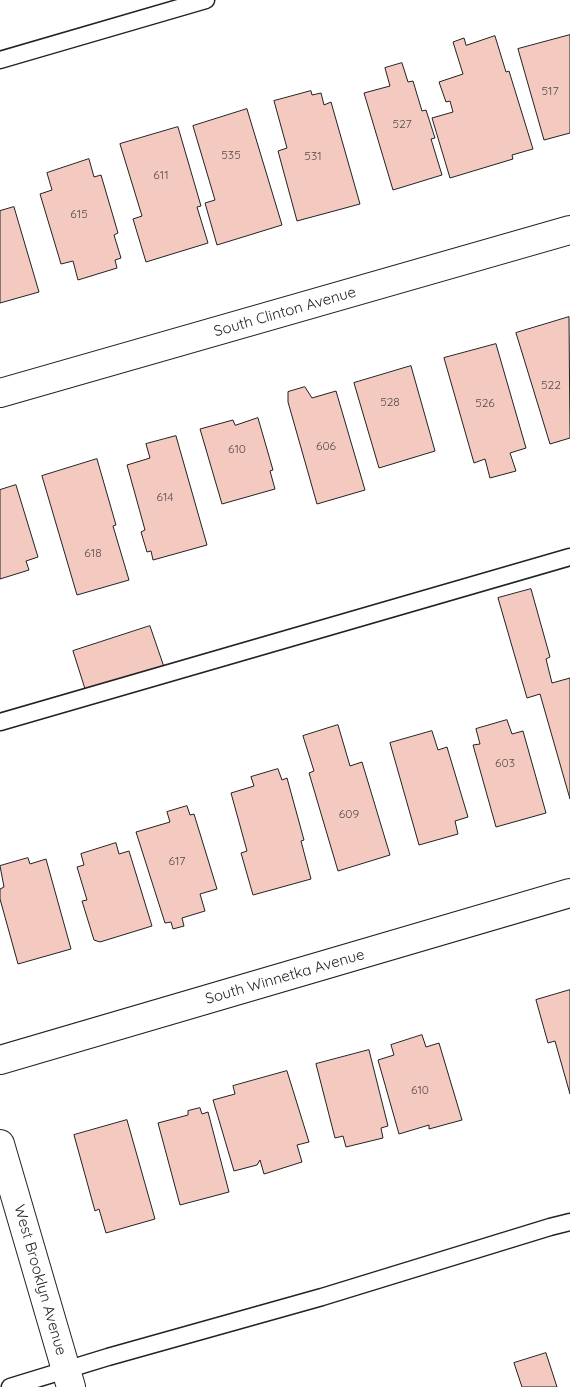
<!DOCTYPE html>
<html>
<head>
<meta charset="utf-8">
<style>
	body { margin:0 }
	canvas { display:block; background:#fff }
</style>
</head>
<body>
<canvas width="570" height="1387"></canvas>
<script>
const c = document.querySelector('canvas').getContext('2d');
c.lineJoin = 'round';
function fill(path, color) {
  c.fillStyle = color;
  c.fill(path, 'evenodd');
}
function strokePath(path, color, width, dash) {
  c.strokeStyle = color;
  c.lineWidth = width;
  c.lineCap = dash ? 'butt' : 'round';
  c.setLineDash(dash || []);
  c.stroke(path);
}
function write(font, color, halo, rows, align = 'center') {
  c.font = font + ' Quicksand,sans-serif';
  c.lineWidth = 4;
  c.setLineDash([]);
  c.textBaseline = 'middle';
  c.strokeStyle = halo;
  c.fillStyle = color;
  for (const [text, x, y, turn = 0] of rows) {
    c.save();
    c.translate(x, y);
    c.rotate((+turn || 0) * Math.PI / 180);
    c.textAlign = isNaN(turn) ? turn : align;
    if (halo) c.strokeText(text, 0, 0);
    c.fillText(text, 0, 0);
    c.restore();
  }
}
const building = new Path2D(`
	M 570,35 L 570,133 L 544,140 L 518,49 Z
	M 495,36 L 506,72 L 509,71 L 533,149 L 512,155 L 513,159 L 450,178 L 432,118 L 453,112 L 450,101 L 446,102 L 439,82 L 463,74 L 453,42 L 464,38 L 466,45 Z
	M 402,63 L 408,82 L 413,81 L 422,111 L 426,110 L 435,138 L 431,139 L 442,175 L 393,190 L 364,93 L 390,86 L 385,68 Z
	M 311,91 L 312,95 L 321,93 L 324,105 L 331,102 L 360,204 L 297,221 L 278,151 L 287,148 L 274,101 Z
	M 247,109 L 282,225 L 217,245 L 205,203 L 215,200 L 193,126 Z
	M 178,127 L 201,206 L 197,207 L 208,243 L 146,262 L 133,219 L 142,216 L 120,144 Z
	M 89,159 L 94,177 L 101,175 L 118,233 L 114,235 L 121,258 L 115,260 L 117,268 L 78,280 L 73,261 L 61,264 L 40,194 L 52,190 L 47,173 Z
	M 14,207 L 39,292 L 0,303 L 0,211 Z
	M 569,317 L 570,438 L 550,444 L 516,333 Z
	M 496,344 L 526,448 L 510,453 L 516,471 L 490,478 L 485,459 L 474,463 L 444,358 Z
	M 411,366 L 435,451 L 379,468 L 354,383 Z
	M 305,387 L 312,398 L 336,391 L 365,490 L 317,504 L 288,402 L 288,392 Z
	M 258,418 L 273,470 L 270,471 L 275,489 L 222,504 L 200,429 L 233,420 L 235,425 Z
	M 176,436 L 207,545 L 153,560 L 151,551 L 147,552 L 141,532 L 145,530 L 127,465 L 150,458 L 146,444 Z
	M 97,459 L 116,525 L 113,526 L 129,580 L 77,595 L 42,476 Z
	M 16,485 L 38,557 L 26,561 L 29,570 L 0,579 L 0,490 Z
	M 531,589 L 550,657 L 546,659 L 552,683 L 570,678 L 570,799 L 540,694 L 527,698 L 498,598 Z
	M 150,626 L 164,667 L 86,692 L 73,651 Z
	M 507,720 L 512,734 L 523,731 L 546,813 L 496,827 L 473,745 L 480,744 L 476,729 Z
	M 338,725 L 350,766 L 362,762 L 390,855 L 338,871 L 309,773 L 314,771 L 303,736 Z
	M 432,731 L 438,750 L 447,747 L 468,817 L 455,821 L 458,834 L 419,845 L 390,743 Z
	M 278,769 L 282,780 L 287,778 L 304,840 L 301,841 L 311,879 L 253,895 L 241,853 L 247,851 L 231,793 L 254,786 L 251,777 Z
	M 187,806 L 190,815 L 194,814 L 217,889 L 200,894 L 205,911 L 182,918 L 184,926 L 173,929 L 171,922 L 165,923 L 136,832 L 170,822 L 167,812 Z
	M 116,843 L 119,854 L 129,851 L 152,926 L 100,942 L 94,940 L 82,901 L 87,900 L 77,867 L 84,865 L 81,854 Z
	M 28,858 L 30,864 L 46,859 L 71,949 L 18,964 L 0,899 L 0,889 L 4,887 L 0,866 Z
	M 570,990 L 570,1094 L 555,1041 L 548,1043 L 536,1000 Z
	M 422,1035 L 426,1047 L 439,1043 L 462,1120 L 429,1129 L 429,1125 L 399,1134 L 378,1060 L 394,1055 L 391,1045 Z
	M 369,1050 L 388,1126 L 381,1128 L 383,1138 L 346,1147 L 343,1136 L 335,1138 L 316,1064 Z
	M 287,1071 L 309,1142 L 297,1145 L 302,1162 L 264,1174 L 260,1160 L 257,1165 L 234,1171 L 213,1100 L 235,1094 L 233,1086 Z
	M 200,1108 L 202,1114 L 208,1112 L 229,1192 L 180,1205 L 158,1123 L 188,1115 L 188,1111 Z
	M 127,1120 L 155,1219 L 106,1233 L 99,1209 L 95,1211 L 74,1135 Z
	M 546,1353 L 557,1387 L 522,1387 L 514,1363 Z`);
const service = new Path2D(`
	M 0,60 L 206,0
	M 0,722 L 570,557
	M 10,1387 L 108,1357 L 322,1297 L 550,1227 L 570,1222`);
const minor = new Path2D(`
	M 0,393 L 570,230
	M 0,1060 L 570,893
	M 0,1144 L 71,1387`);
const numberNames = [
	["517",550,91],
	["527",402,124],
	["535",231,155],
	["531",313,156],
	["611",161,175],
	["615",79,214],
	["522",551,385],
	["528",390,402],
	["526",485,403],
	["606",326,446],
	["610",237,449],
	["614",165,497],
	["618",93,553],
	["603",505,763],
	["609",349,814],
	["617",177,861],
	["610",420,1090]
];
const streetNames = [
	["South Clinton Avenue",285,312,-16],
	["South Winnetka Avenue",285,977,-16],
	["West Brooklyn Avenue",40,1280,74]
];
fill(building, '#f3c9c0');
strokePath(building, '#222', 1);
strokePath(service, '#222', 19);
strokePath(minor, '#222', 30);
strokePath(service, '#fff', 16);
strokePath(minor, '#fff', 28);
write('12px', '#564c4a', null, numberNames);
write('15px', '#222', '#fff', streetNames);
</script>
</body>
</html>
